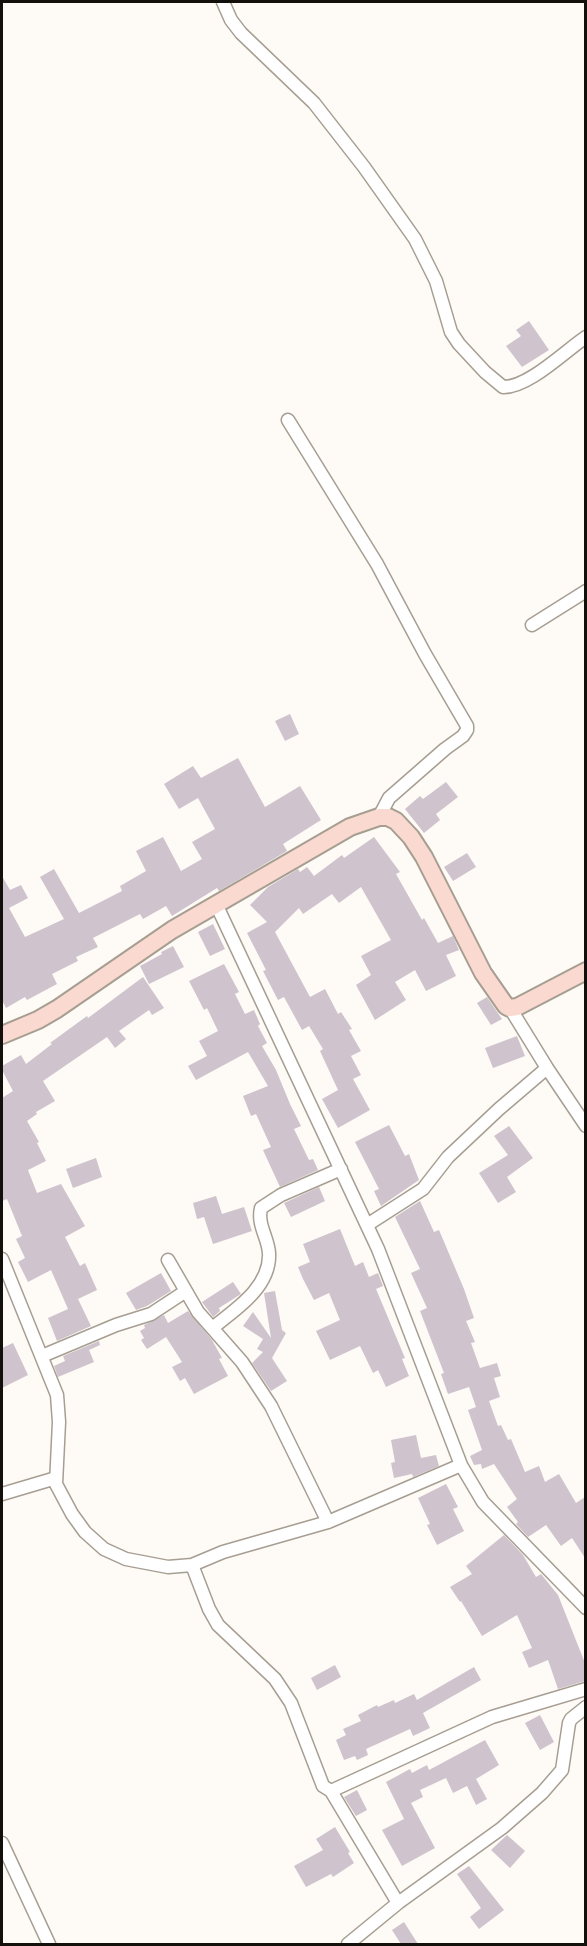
<!DOCTYPE html>
<html>
<head>
<meta charset="utf-8">
<style>
	body { margin:0 }
	#map { position:relative; width:587px; height:1946px; overflow:hidden; background:#fefaf5; font-family:"Public Sans",sans-serif }
	canvas { display:block }
	.frame { position:absolute; inset:0; border:3px solid #13100c; pointer-events:none }
</style>
</head>
<body>
<div id="map">
<canvas width="587" height="1946"></canvas>
<div class="frame"></div>
</div>
<script>
const c = document.querySelector('canvas').getContext('2d');
c.lineJoin = 'round';
function fill(path, color) {
  c.fillStyle = color;
  c.fill(path, 'evenodd');
}
function strokePath(path, color, width, dash) {
  c.strokeStyle = color;
  c.lineWidth = width;
  c.lineCap = dash ? 'butt' : 'round';
  c.setLineDash(dash || []);
  c.stroke(path);
}
const building = new Path2D(`
	M 529,321 L 549,350 L 522,367 L 506,346 L 521,336 L 516,330 Z
	M 290,714 L 299,734 L 285,741 L 275,721 Z
	M 238,758 L 265,807 L 300,786 L 321,820 L 283,844 L 287,851 L 219,891 L 217,888 L 172,916 L 166,906 L 143,919 L 140,914 L 93,938 L 98,947 L 76,957 L 78,961 L 52,974 L 57,984 L 27,1000 L 25,997 L 6,1008 L 2,1000 L 2,876 L 10,890 L 21,885 L 28,898 L 9,908 L 25,937 L 64,919 L 40,877 L 54,869 L 79,913 L 122,891 L 120,886 L 146,871 L 136,851 L 163,837 L 181,871 L 202,859 L 192,842 L 215,829 L 198,798 L 179,809 L 164,784 L 193,766 L 201,778 Z
	M 446,782 L 458,797 L 436,814 L 440,820 L 424,833 L 405,809 L 420,796 L 423,799 Z
	M 374,837 L 400,872 L 396,874 L 422,920 L 424,918 L 438,943 L 453,936 L 459,950 L 446,955 L 456,976 L 426,991 L 415,970 L 395,982 L 406,1000 L 375,1020 L 356,985 L 371,975 L 361,956 L 391,940 L 361,887 L 339,903 L 332,894 L 303,914 L 299,908 L 275,932 L 310,997 L 325,989 L 338,1014 L 341,1012 L 352,1029 L 349,1030 L 361,1051 L 351,1056 L 361,1075 L 353,1079 L 370,1110 L 338,1128 L 322,1099 L 338,1090 L 320,1051 L 323,1049 L 309,1026 L 302,1030 L 284,997 L 278,1000 L 263,971 L 266,970 L 247,933 L 267,922 L 250,905 L 268,887 L 298,869 L 300,872 L 307,867 L 314,876 L 342,855 L 344,858 Z
	M 467,853 L 476,867 L 453,881 L 444,867 Z
	M 213,924 L 225,949 L 210,956 L 198,932 Z
	M 173,946 L 184,967 L 149,984 L 140,966 L 162,954 L 161,952 Z
	M 224,964 L 239,992 L 235,994 L 245,1014 L 254,1010 L 260,1024 L 258,1026 L 267,1043 L 262,1046 L 276,1070 L 290,1104 L 301,1126 L 294,1129 L 309,1160 L 313,1159 L 318,1170 L 280,1187 L 263,1150 L 271,1147 L 256,1114 L 251,1116 L 243,1096 L 268,1086 L 248,1052 L 196,1080 L 188,1066 L 207,1056 L 199,1041 L 218,1031 L 207,1008 L 204,1010 L 189,981 Z
	M 143,977 L 164,1008 L 152,1015 L 149,1010 L 119,1031 L 126,1039 L 115,1048 L 107,1037 L 43,1081 L 55,1101 L 36,1112 L 37,1114 L 27,1121 L 39,1142 L 37,1143 L 46,1161 L 28,1170 L 37,1193 L 61,1184 L 85,1226 L 65,1237 L 80,1266 L 85,1263 L 97,1290 L 78,1299 L 91,1326 L 57,1341 L 48,1318 L 68,1309 L 51,1270 L 28,1282 L 18,1262 L 25,1258 L 16,1239 L 22,1236 L 7,1199 L 2,1201 L 2,1098 L 13,1091 L 2,1070 L 2,1066 L 21,1055 L 26,1064 L 52,1044 L 50,1043 L 87,1016 L 88,1018 Z
	M 487,997 L 502,1019 L 491,1025 L 477,1003 Z
	M 517,1036 L 525,1056 L 493,1068 L 485,1048 Z
	M 389,1125 L 405,1156 L 409,1154 L 419,1180 L 381,1206 L 374,1191 L 379,1189 L 355,1142 Z
	M 509,1126 L 533,1158 L 507,1177 L 516,1192 L 498,1203 L 479,1173 L 508,1155 L 494,1136 Z
	M 96,1158 L 102,1177 L 73,1188 L 66,1169 Z
	M 319,1187 L 325,1201 L 291,1217 L 284,1203 Z
	M 216,1196 L 222,1214 L 244,1207 L 252,1231 L 213,1244 L 204,1217 L 197,1219 L 193,1203 Z
	M 420,1201 L 434,1232 L 439,1230 L 464,1289 L 474,1318 L 466,1321 L 475,1342 L 471,1343 L 480,1368 L 497,1363 L 501,1376 L 494,1378 L 500,1397 L 489,1401 L 498,1426 L 501,1425 L 508,1440 L 511,1439 L 525,1472 L 539,1466 L 545,1482 L 559,1474 L 576,1503 L 585,1497 L 585,1558 L 572,1538 L 561,1546 L 546,1525 L 528,1537 L 516,1524 L 518,1522 L 507,1507 L 517,1499 L 494,1464 L 482,1469 L 481,1464 L 474,1465 L 470,1456 L 482,1450 L 468,1410 L 476,1407 L 469,1387 L 448,1394 L 441,1374 L 444,1373 L 420,1311 L 427,1308 L 411,1273 L 420,1269 L 395,1217 Z
	M 340,1229 L 355,1266 L 363,1262 L 369,1277 L 378,1273 L 383,1286 L 376,1289 L 405,1358 L 402,1359 L 409,1376 L 386,1387 L 378,1370 L 373,1373 L 360,1346 L 330,1360 L 316,1331 L 340,1320 L 329,1293 L 314,1300 L 303,1279 L 298,1267 L 310,1262 L 303,1244 Z
	M 161,1273 L 171,1291 L 147,1306 L 136,1310 L 126,1293 Z
	M 233,1282 L 241,1294 L 219,1308 L 220,1311 L 213,1317 L 202,1302 Z
	M 275,1291 L 282,1330 L 286,1333 L 272,1358 L 287,1381 L 271,1391 L 252,1363 L 263,1352 L 257,1349 L 263,1339 L 243,1326 L 253,1312 L 271,1338 L 264,1293 Z
	M 188,1311 L 212,1340 L 222,1358 L 219,1359 L 228,1376 L 194,1394 L 185,1378 L 180,1381 L 172,1367 L 182,1362 L 166,1337 L 147,1349 L 141,1340 L 144,1338 L 140,1331 L 145,1328 L 144,1325 L 164,1315 L 168,1323 Z
	M 99,1341 L 100,1345 L 89,1350 L 94,1362 L 58,1377 L 54,1366 L 65,1361 L 63,1356 Z
	M 13,1343 L 28,1375 L 2,1388 L 2,1348 Z
	M 416,1435 L 421,1458 L 436,1455 L 439,1466 L 413,1477 L 412,1474 L 394,1478 L 391,1463 L 395,1462 L 391,1440 Z
	M 446,1484 L 458,1507 L 453,1509 L 464,1531 L 437,1545 L 427,1525 L 430,1524 L 418,1498 Z
	M 504,1535 L 523,1555 L 536,1577 L 541,1574 L 558,1595 L 585,1663 L 585,1681 L 558,1689 L 548,1660 L 529,1668 L 522,1652 L 532,1648 L 517,1615 L 482,1636 L 461,1601 L 460,1602 L 450,1587 L 472,1574 L 466,1566 Z
	M 335,1665 L 341,1677 L 317,1690 L 311,1678 Z
	M 474,1667 L 481,1680 L 423,1713 L 430,1728 L 413,1736 L 410,1729 L 366,1749 L 368,1755 L 357,1760 L 355,1756 L 344,1760 L 336,1740 L 346,1735 L 343,1729 L 361,1721 L 358,1715 L 377,1705 L 378,1707 L 394,1700 L 395,1703 L 414,1694 L 417,1700 Z
	M 540,1715 L 554,1742 L 540,1750 L 525,1723 Z
	M 485,1740 L 499,1765 L 476,1779 L 487,1799 L 476,1805 L 467,1786 L 453,1793 L 446,1778 L 420,1790 L 423,1797 L 411,1803 L 435,1848 L 402,1866 L 382,1830 L 404,1819 L 386,1782 L 410,1769 L 412,1773 L 427,1765 L 429,1770 Z
	M 357,1790 L 367,1810 L 356,1816 L 344,1797 Z
	M 335,1827 L 350,1852 L 348,1853 L 354,1863 L 333,1877 L 331,1874 L 306,1887 L 294,1866 L 323,1850 L 316,1839 Z
	M 507,1835 L 525,1851 L 510,1868 L 491,1850 Z
	M 469,1866 L 504,1910 L 479,1929 L 470,1917 L 481,1908 L 457,1874 Z
	M 404,1922 L 418,1944 L 401,1944 L 392,1930 Z`);
const street = new Path2D(`
	M 223,2 L 231,20 L 241,33 L 314,103 L 364,167 L 415,239 L 436,281 L 451,332 L 459,344 L 485,372 L 503,387 C 528,388 565,351 586,337
	M 288,420 L 377,564 L 425,654 L 467,726 L 467,730 L 463,736 L 445,749 L 389,798 L 379,817
	M 532,625 L 586,591
	M 216,904 L 378,1249 L 461,1465 L 483,1502 L 586,1608
	M 510,1008 L 547,1068 L 586,1126
	M 367,1225 L 423,1189 L 448,1157 L 499,1109 L 547,1068
	M 2,1259 L 57,1395 L 59,1422 L 56,1484 L 72,1514 L 85,1532 L 104,1549 L 126,1559 L 168,1567 L 192,1565 L 223,1552 L 328,1522 L 461,1465
	M 168,1260 L 198,1312 L 242,1362 L 271,1406 L 328,1522
	M 212,1328 C 235,1310 271,1287 269,1253 C 268,1237 257,1225 261,1208 L 281,1195 L 341,1169
	M 42,1356 L 116,1325 L 151,1314 L 186,1291
	M 2,1494 L 56,1478
	M 192,1565 L 209,1609 L 218,1625 L 275,1679 L 291,1703 L 323,1786 L 331,1791 L 492,1717 L 586,1689
	M 331,1791 L 398,1903
	M 2,1843 L 49,1944
	M 348,1944 L 398,1903 L 502,1828 L 542,1793 L 562,1770 L 569,1723 L 571,1719 L 586,1707`);
const secondary = new Path2D(`
	M 2,1035 L 38,1020 L 57,1009 L 172,930 L 350,827 L 379,817 L 388,817 L 396,821 L 411,837 L 424,857 L 483,973 L 506,1006 L 510,1008 L 517,1007 L 586,971`);
fill(building, '#cfc3ce');
strokePath(street, '#a79e92', 15);
strokePath(secondary, '#a79e92', 20);
strokePath(street, '#fff', 12);
strokePath(secondary, '#fadad0', 16);
</script>
</body>
</html>
